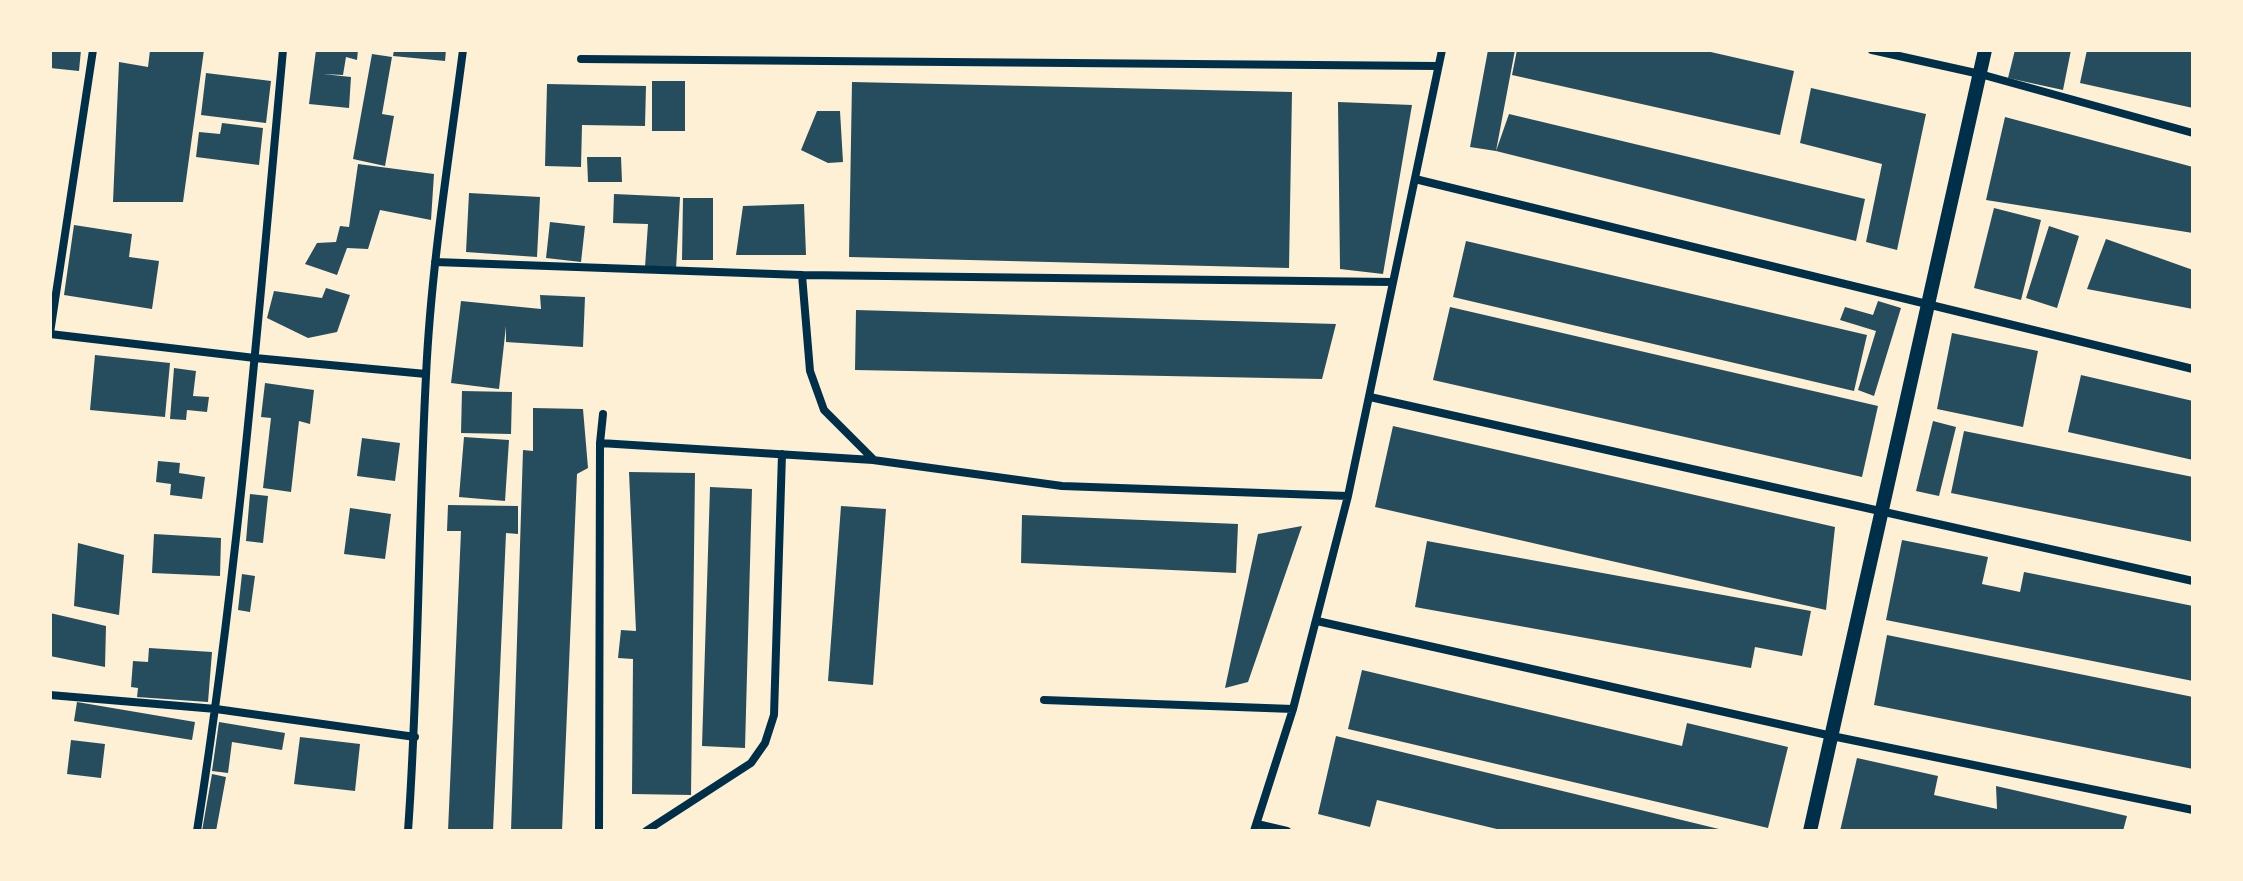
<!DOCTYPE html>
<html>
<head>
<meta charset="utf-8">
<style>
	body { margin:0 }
	#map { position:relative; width:2243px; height:881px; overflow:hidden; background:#fdf0d5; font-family:Signika,sans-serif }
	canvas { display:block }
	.frame { position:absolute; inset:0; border:52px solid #fdf0d5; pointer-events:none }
</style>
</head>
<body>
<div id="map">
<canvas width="2243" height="881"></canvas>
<div class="frame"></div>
</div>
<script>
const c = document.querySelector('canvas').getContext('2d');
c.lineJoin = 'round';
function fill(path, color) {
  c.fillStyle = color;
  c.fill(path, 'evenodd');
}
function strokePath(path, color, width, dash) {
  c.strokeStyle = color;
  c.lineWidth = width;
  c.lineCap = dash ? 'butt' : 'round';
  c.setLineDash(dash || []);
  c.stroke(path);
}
const building = new Path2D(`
	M 50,50 L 81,50 L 79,71 L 50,68 Z
	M 150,50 L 204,50 L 183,202 L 113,202 L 119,62 L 148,67 Z
	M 316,50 L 358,50 L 357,60 L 346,57 L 343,75 L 323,74 L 351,77 L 349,108 L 309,104 Z
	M 394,50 L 446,50 L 445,61 L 393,56 Z
	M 1488,50 L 1515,50 L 1496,151 L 1470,147 Z
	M 1517,50 L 1702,50 L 1794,71 L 1780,135 L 1512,75 Z
	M 2015,50 L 2071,50 L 2063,90 L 2008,78 Z
	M 2087,50 L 2193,50 L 2193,108 L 2080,83 Z
	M 372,54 L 392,57 L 382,114 L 394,116 L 385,166 L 353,159 Z
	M 206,73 L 271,81 L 266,123 L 201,115 Z
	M 652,81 L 685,81 L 685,131 L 652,131 Z
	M 852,82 L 1292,92 L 1289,268 L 849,257 Z
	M 547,84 L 646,86 L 645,126 L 582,125 L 581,167 L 545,166 Z
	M 1811,88 L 1926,114 L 1897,250 L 1866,242 L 1882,164 L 1800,143 Z
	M 1338,102 L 1412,105 L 1383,274 L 1340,269 Z
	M 817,111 L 840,111 L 843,162 L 828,163 L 801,150 Z
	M 1509,114 L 1865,199 L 1856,241 L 1496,151 Z
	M 2005,117 L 2193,167 L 2193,233 L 1986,200 Z
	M 222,123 L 263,128 L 259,165 L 196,157 L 199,132 L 220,134 Z
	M 587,157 L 621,157 L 622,182 L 588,182 Z
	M 358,164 L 434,174 L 431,220 L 380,210 L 368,249 L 347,248 L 337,275 L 305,264 L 317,243 L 336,242 L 340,226 L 349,227 Z
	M 469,193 L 540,197 L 537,257 L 466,252 Z
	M 614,194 L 680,197 L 676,269 L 645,267 L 648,224 L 613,223 Z
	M 683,198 L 713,198 L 713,260 L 682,260 Z
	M 804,204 L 806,255 L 736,255 L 743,206 Z
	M 1994,208 L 2041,220 L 2021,300 L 1974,288 Z
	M 550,222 L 585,226 L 581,262 L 546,258 Z
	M 74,225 L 132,234 L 129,257 L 159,261 L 152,309 L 64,295 Z
	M 2049,226 L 2079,236 L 2057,308 L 2026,298 Z
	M 2106,239 L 2193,270 L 2193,309 L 2087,289 Z
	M 1466,241 L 1867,335 L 1854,391 L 1453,297 Z
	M 326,288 L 350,295 L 337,332 L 308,338 L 267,318 L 274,291 L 322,298 Z
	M 540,295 L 585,297 L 583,347 L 506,342 L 506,326 L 499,389 L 451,383 L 461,301 L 541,309 Z
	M 1878,301 L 1901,308 L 1874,396 L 1858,390 L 1876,331 L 1840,320 L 1845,307 L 1873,315 Z
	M 1450,307 L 1878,406 L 1862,477 L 1433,380 Z
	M 856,310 L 1336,324 L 1322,379 L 855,370 Z
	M 1952,333 L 2038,351 L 2023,427 L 1937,409 Z
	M 95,355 L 170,363 L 165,417 L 90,410 Z
	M 174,368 L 196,371 L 193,396 L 209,397 L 207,412 L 187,410 L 186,420 L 170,419 Z
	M 2081,375 L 2193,401 L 2193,460 L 2068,432 Z
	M 265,383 L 314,390 L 310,424 L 299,421 L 291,492 L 263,488 L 271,418 L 261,417 Z
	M 462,391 L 512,392 L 511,434 L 461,433 Z
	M 533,408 L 583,409 L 588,468 L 577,474 L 562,831 L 511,831 L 523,450 L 533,451 Z
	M 1933,421 L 1956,427 L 1939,496 L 1916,491 Z
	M 1393,426 L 1835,527 L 1826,610 L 1375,507 Z
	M 1964,431 L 2193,477 L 2193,542 L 1951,493 Z
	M 464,437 L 509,440 L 505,501 L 459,497 Z
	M 362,438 L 400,443 L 395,481 L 357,476 Z
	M 158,461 L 180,463 L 179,473 L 205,477 L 202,499 L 170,495 L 171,484 L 156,482 Z
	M 629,472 L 695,473 L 691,795 L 632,794 L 633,659 L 618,658 L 621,630 L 636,631 Z
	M 710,487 L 752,489 L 745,748 L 702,746 Z
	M 250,494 L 268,496 L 263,543 L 246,541 Z
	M 448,505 L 518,506 L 518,534 L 506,533 L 493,831 L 448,831 L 461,531 L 447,531 Z
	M 841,506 L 886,509 L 873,685 L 828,681 Z
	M 350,508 L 391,514 L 385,559 L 344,554 Z
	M 1022,515 L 1238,524 L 1236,573 L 1021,563 Z
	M 1302,526 L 1248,682 L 1225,688 L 1258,534 Z
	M 154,534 L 221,538 L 220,576 L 152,573 Z
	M 1902,540 L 1988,557 L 1982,584 L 2020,592 L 2024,572 L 2193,606 L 2193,681 L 1886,620 Z
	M 1427,541 L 1811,611 L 1802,656 L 1755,647 L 1751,668 L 1415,607 Z
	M 78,543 L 124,555 L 119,615 L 74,606 Z
	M 242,574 L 255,576 L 250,612 L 238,610 Z
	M 50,613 L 106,626 L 105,667 L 50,656 Z
	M 1887,635 L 2193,697 L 2193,769 L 1874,705 Z
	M 149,648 L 212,652 L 208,702 L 137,697 L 138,688 L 131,687 L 133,661 L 148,662 Z
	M 1362,670 L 1682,746 L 1687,723 L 1788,747 L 1768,828 L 1348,729 Z
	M 77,702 L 195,722 L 192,740 L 74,721 Z
	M 219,722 L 285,733 L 282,750 L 232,742 L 228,773 L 212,771 Z
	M 1336,736 L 1723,830 L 1723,831 L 1505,831 L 1377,800 L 1370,827 L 1318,814 Z
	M 300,737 L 360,744 L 355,791 L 294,784 Z
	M 71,740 L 105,744 L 101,778 L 67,774 Z
	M 1857,758 L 1938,776 L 1934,795 L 1997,809 L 1996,786 L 2127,816 L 2123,831 L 1840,831 Z
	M 212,774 L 226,777 L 216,831 L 202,831 Z`);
const minor = new Path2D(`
	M 1872,50 L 1980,74 L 2193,133
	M 581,59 L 1437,66
	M 1415,179 L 2193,369
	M 435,262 L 802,275 L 1392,282
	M 802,275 L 810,371 L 824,410 L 873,459
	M 50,333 L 93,50
	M 50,334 L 255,358 L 426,374
	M 1370,397 L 2193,581
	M 600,443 L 873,460 L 1062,486 L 1348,496
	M 1317,621 L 1832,736 L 2193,810
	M 50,695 L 216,709 L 415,737
	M 1044,700 L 1293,709
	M 1257,824 L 1287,831
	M 197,831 C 238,572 259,311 283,50
	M 408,831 C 419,679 418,528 426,376 C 431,267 449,158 463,50
	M 599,831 L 600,443 L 603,414
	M 646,831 L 751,763 L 765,743 L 774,715 L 782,454
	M 1254,831 L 1293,709 L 1348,496 L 1442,50`);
const tertiary = new Path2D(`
	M 1810,831 L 1985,50`);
fill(building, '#264d5e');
strokePath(minor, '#003049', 8);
strokePath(tertiary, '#003049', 14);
</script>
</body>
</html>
